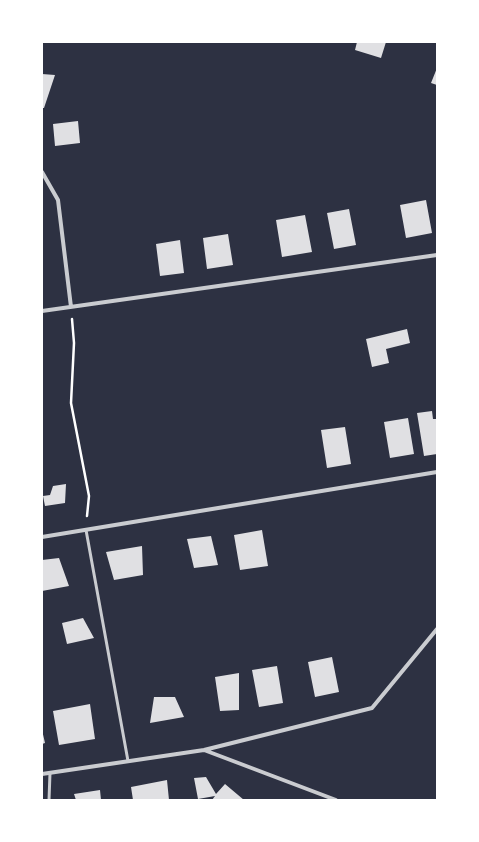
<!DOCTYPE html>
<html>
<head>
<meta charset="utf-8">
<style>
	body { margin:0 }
	#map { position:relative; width:479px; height:842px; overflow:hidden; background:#2d3142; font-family:"Libre Baskerville",serif }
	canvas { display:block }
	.frame { position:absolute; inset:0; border:43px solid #fff; pointer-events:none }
</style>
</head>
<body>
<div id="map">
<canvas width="479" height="842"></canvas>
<div class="frame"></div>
</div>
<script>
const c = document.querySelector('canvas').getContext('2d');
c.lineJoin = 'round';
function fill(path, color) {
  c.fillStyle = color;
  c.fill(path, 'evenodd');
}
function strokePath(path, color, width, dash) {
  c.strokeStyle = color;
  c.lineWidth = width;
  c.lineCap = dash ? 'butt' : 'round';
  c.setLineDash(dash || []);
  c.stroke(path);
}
const building = new Path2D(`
	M 357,42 L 386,42 L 381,58 L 355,50 Z
	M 437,68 L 437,85 L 431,83 Z
	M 42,74 L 55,75 L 44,108 L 42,108 Z
	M 78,121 L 80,143 L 55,146 L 53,124 Z
	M 426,200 L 432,233 L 406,238 L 400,205 Z
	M 349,209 L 356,245 L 334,249 L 327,213 Z
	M 305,215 L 312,252 L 282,257 L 276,220 Z
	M 228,234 L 233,265 L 207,269 L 203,238 Z
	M 180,240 L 184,273 L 160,276 L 156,244 Z
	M 407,329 L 410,343 L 386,349 L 389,363 L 372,367 L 366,339 Z
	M 432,411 L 433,419 L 437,419 L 437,454 L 424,456 L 417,413 Z
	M 408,418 L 414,454 L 390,458 L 384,422 Z
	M 345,427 L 351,464 L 327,468 L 321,430 Z
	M 66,484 L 65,503 L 45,506 L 43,496 L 50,495 L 53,486 Z
	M 262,530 L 268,566 L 240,570 L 234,535 Z
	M 211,536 L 218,565 L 194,568 L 187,539 Z
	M 142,546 L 143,575 L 114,580 L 106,552 Z
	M 59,558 L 69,586 L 42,591 L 42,560 Z
	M 83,618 L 94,638 L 67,644 L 62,623 Z
	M 332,657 L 339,692 L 315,697 L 308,662 Z
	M 277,666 L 283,703 L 259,707 L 252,670 Z
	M 239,673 L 239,710 L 220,711 L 215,677 Z
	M 154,697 L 175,697 L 184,717 L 150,723 Z
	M 90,704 L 95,739 L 59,745 L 53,711 Z
	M 42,730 L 45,743 L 42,744 Z
	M 206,777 L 216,794 L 225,784 L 244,800 L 212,800 L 215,796 L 198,799 L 194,778 Z
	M 167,780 L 169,800 L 133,800 L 131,787 Z
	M 100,790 L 101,800 L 76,800 L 74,794 Z`);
const path = new Path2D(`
	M 72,319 L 74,343 L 71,403 L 89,496 L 87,516`);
const service = new Path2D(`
	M 86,530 L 128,761
	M 49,800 L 50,773`);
const minor = new Path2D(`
	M 42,172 L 58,200 L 71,307
	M 42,311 L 437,255
	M 42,537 L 437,472
	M 204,750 L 336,800
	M 42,774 L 204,750 L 372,708 L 437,629`);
fill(building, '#e0e0e3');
strokePath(path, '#fff', 2.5);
strokePath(service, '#caccd0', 3);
strokePath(minor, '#caccd0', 4);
</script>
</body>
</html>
